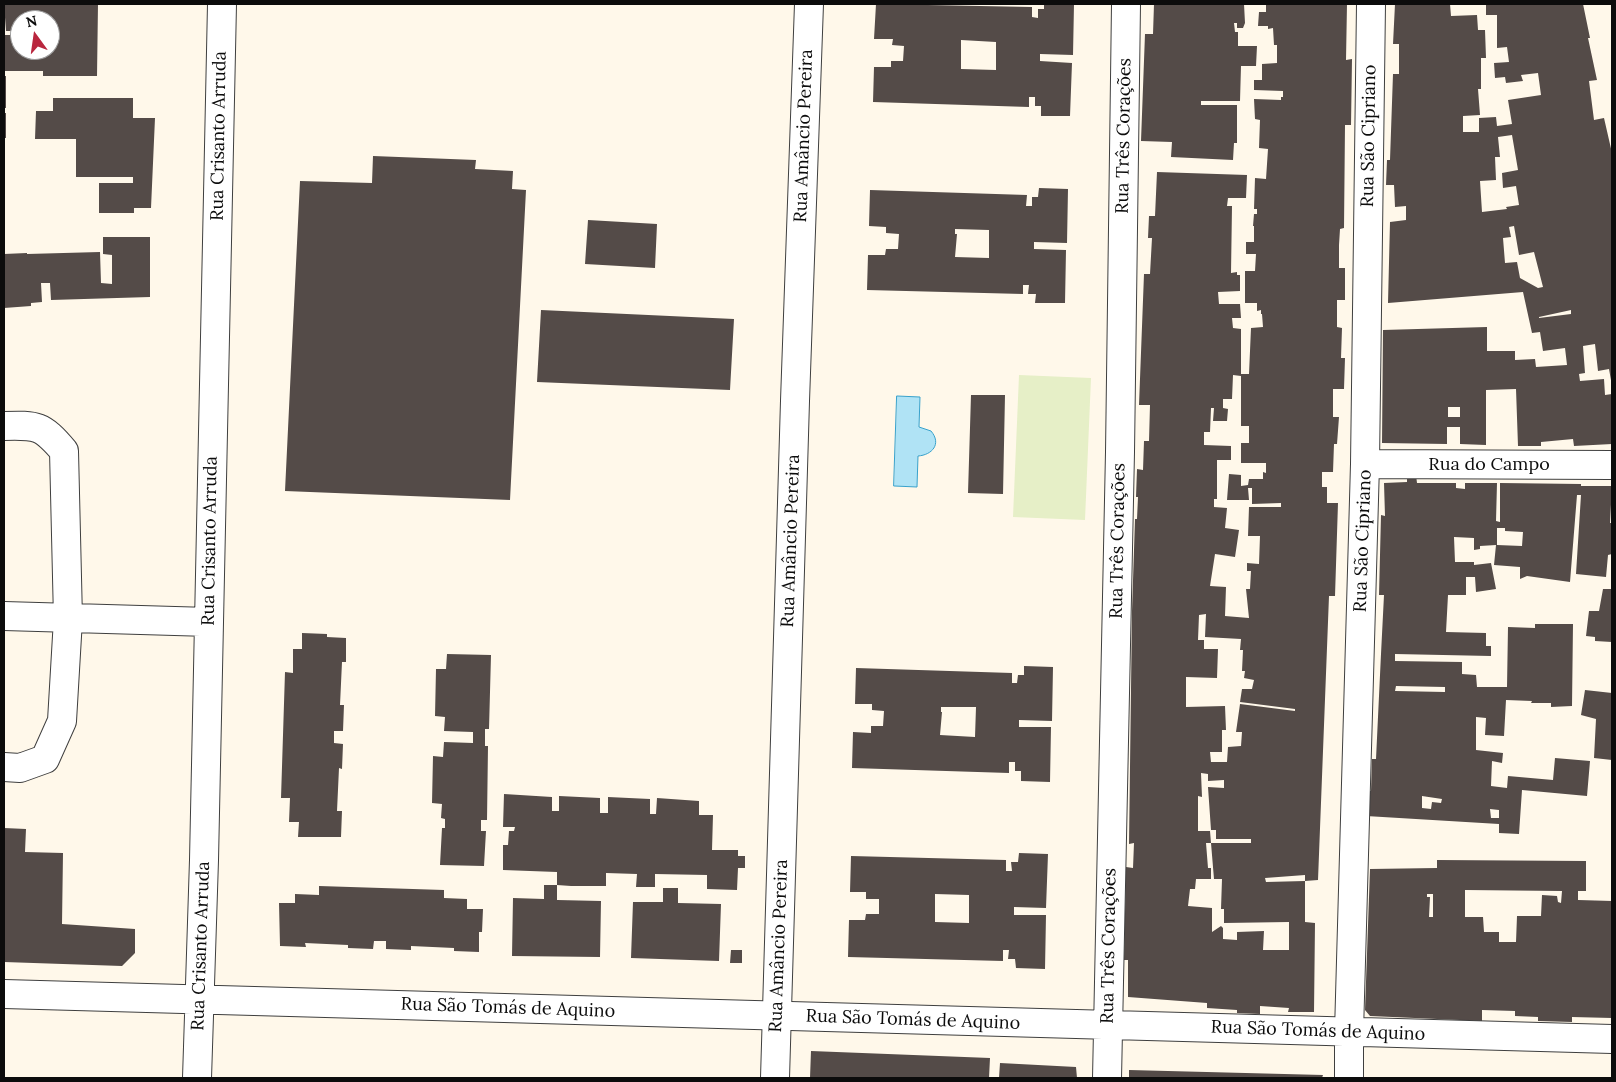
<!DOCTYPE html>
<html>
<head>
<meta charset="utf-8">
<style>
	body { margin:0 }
	#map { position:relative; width:1616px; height:1082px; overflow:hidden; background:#fff8ea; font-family:Lora,serif }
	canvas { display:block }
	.frame { position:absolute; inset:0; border:5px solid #0c0c0c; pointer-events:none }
	.north { position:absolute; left:10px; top:10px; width:50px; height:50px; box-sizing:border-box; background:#fff; border:1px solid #9e9e9e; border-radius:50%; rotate:346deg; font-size:14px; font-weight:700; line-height:20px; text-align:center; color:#0c0c0c }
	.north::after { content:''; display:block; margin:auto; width:18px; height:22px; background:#b9263e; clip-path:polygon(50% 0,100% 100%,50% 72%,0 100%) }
</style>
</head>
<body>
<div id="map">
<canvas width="1616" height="1082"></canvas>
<div class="frame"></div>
<div class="north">N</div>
</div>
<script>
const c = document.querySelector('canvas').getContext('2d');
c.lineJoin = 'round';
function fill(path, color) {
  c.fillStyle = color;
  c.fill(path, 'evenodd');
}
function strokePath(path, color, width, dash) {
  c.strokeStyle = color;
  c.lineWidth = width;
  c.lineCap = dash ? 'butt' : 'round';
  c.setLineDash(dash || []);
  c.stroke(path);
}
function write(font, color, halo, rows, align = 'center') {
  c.font = font + ' Lora,serif';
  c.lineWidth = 5;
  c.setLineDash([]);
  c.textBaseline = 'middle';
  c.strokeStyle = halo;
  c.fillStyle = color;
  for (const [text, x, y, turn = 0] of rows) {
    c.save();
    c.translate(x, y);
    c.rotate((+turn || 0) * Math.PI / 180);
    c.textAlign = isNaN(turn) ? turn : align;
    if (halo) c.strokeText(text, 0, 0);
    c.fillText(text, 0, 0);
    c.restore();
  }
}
const pitch = new Path2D(`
	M 1019,375 L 1091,378 L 1085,520 L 1013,517 Z`);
const water = new Path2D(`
	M 897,396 L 920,397 L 919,427 L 931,431 C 942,444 932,455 918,456 L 917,487 L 894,486 Z`);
const building = new Path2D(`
	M 4,4 L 98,4 L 97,76 L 43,76 L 43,71 L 5,71 L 4,35 L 20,35 L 20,50 L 50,50 L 50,20 L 20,20 L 20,31 L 6,31 Z
	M 876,4 L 1032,7 L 1032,17 L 1038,18 L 1038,9 L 1044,9 L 1044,4 L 1074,4 L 1073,55 L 1040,54 L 1040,61 L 1072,63 L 1070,116 L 1041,116 L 1041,106 L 1035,106 L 1035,97 L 1029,97 L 1029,107 L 873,102 L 874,67 L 891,67 L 891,61 L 903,61 L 904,46 L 892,45 L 893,39 L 874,39 ZM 961,40 L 996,42 L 996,70 L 961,69 Z
	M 1154,4 L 1244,4 L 1245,23 L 1243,28 L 1237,28 L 1237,23 L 1234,23 L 1235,32 L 1238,32 L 1238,46 L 1257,46 L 1256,66 L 1241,66 L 1240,101 L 1201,101 L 1201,105 L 1237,105 L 1237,143 L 1234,143 L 1233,160 L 1171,157 L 1172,142 L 1141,141 L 1145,34 L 1153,34 Z
	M 1266,4 L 1347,4 L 1346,60 L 1352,59 L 1351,125 L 1345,125 L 1344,228 L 1340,229 L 1339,245 L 1339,268 L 1345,268 L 1345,300 L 1337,300 L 1337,327 L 1342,328 L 1341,358 L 1345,358 L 1344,389 L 1333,389 L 1333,417 L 1339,417 L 1337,444 L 1334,444 L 1333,472 L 1322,472 L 1322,487 L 1327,487 L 1327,503 L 1338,503 L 1335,596 L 1329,596 L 1318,880 L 1305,881 L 1305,875 L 1265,878 L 1266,882 L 1305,881 L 1305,922 L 1315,923 L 1314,1012 L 1288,1012 L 1289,1008 L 1260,1006 L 1260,1014 L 1237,1013 L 1237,1010 L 1207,1008 L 1207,1003 L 1128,997 L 1128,960 L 1124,960 L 1126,867 L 1133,868 L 1134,843 L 1129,844 L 1132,611 L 1135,519 L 1137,519 L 1138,497 L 1136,497 L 1137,469 L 1143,470 L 1144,441 L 1149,441 L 1150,405 L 1139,405 L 1144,274 L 1150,274 L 1152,238 L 1148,238 L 1149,216 L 1155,216 L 1157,172 L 1247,175 L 1246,198 L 1228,198 L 1227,206 L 1232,206 L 1231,273 L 1237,272 L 1237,275 L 1240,275 L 1240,291 L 1218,292 L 1219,304 L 1240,304 L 1241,318 L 1232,318 L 1233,328 L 1241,329 L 1241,374 L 1249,374 L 1251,328 L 1263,327 L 1262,314 L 1261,314 L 1261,310 L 1257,311 L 1257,303 L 1245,303 L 1245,271 L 1255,271 L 1256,254 L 1246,254 L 1246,242 L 1254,242 L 1254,226 L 1253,226 L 1254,214 L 1257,214 L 1257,209 L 1254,209 L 1255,178 L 1266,179 L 1268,149 L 1259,148 L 1260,120 L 1255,119 L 1254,99 L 1281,100 L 1281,97 L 1283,97 L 1283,91 L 1254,90 L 1254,80 L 1262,80 L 1262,64 L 1277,63 L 1277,45 L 1274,45 L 1273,28 L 1268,29 L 1268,26 L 1258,26 L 1259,12 L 1266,12 ZM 1233,375 L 1241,376 L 1241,426 L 1249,426 L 1249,443 L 1241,443 L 1241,463 L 1266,463 L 1266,473 L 1263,472 L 1263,479 L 1249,479 L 1248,485 L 1241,486 L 1241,475 L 1229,474 L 1227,500 L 1249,500 L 1248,488 L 1252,488 L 1252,504 L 1281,503 L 1281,507 L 1249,507 L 1248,536 L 1260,536 L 1259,564 L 1247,563 L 1247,571 L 1251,571 L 1250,589 L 1246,589 L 1249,618 L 1225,616 L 1226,587 L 1210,586 L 1215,554 L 1235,557 L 1239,530 L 1225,528 L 1227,508 L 1214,507 L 1214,499 L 1217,499 L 1217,460 L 1231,460 L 1231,446 L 1204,445 L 1204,432 L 1210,432 L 1211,408 L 1214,408 L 1213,421 L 1227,421 L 1228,409 L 1223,408 L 1223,399 L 1232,399 ZM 1206,614 L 1205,637 L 1241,639 L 1240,650 L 1243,650 L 1242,671 L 1245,671 L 1244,678 L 1254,680 L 1252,689 L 1242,689 L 1240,702 L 1295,709 L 1295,711 L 1240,704 L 1236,732 L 1242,732 L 1241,746 L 1228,747 L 1227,762 L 1211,762 L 1210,752 L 1222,752 L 1222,730 L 1226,730 L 1225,706 L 1186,707 L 1186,677 L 1217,678 L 1218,649 L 1204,649 L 1204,640 L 1198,640 L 1199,615 ZM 1201,773 L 1208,774 L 1208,781 L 1224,780 L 1224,788 L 1208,787 L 1211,830 L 1216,830 L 1216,839 L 1251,839 L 1251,843 L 1211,843 L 1214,879 L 1222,879 L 1221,909 L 1224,909 L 1224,923 L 1289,922 L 1289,950 L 1263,950 L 1264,931 L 1237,932 L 1237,940 L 1223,939 L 1223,928 L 1221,926 L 1212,932 L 1212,908 L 1188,906 L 1190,889 L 1195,889 L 1196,879 L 1211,879 L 1211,868 L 1208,868 L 1206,843 L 1211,843 L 1210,831 L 1198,831 L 1198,796 L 1202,797 Z
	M 1395,4 L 1450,4 L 1451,16 L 1477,15 L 1478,30 L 1485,30 L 1486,58 L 1481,58 L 1481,89 L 1478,89 L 1480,115 L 1463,116 L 1463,132 L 1479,132 L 1479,118 L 1496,117 L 1497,126 L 1512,124 L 1508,100 L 1541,95 L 1538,73 L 1521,75 L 1523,81 L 1506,83 L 1505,77 L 1495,78 L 1494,63 L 1509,62 L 1507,47 L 1497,48 L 1497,15 L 1486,15 L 1486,4 L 1583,4 L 1590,38 L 1588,38 L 1597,80 L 1589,81 L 1594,120 L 1604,118 L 1612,153 L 1612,386 L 1609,369 L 1598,371 L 1595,344 L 1583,346 L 1585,373 L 1579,374 L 1580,381 L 1604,379 L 1605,395 L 1612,394 L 1612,444 L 1574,446 L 1573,439 L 1541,442 L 1541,446 L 1518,446 L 1516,389 L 1486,390 L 1486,445 L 1460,444 L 1460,427 L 1447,427 L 1447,444 L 1382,443 L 1383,330 L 1487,327 L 1487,351 L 1515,351 L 1515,360 L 1535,359 L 1536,367 L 1567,365 L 1565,348 L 1543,351 L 1540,332 L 1532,333 L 1523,292 L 1388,303 L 1390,222 L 1406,220 L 1406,206 L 1395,207 L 1394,185 L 1386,185 L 1387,160 L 1390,160 L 1393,74 L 1399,74 L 1399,44 L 1393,44 ZM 1512,135 L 1518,170 L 1502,173 L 1503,188 L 1516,186 L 1519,205 L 1506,207 L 1507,209 L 1482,212 L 1480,181 L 1496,180 L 1495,157 L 1500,157 L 1498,137 ZM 1514,226 L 1519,255 L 1534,252 L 1543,287 L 1538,288 L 1520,278 L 1517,262 L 1505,263 L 1503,238 L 1511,237 L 1509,227 ZM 1571,310 L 1571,314 L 1539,318 L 1539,317 ZM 1448,407 L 1460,407 L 1460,417 L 1448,417 Z
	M 4,76 L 6,76 L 6,108 L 4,108 Z
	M 53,98 L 133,98 L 133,118 L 155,118 L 151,208 L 134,208 L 134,213 L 99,213 L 99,183 L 133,183 L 133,177 L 76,177 L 76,139 L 35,139 L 36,111 L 53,111 Z
	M 4,113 L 6,113 L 6,138 L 4,138 Z
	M 373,156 L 476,160 L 475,169 L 513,171 L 512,189 L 526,190 L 510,500 L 285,491 L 300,181 L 372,183 Z
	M 1039,188 L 1068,189 L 1067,243 L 1034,242 L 1034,249 L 1066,250 L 1065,303 L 1035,303 L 1036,294 L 1028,294 L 1029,285 L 1023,285 L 1023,294 L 867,290 L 868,255 L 885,255 L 886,249 L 898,249 L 899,234 L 886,233 L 886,227 L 869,226 L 870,190 L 1027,195 L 1026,206 L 1032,206 L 1032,197 L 1038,197 ZM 955,229 L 989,230 L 989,258 L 955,257 L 957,234 L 955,234 Z
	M 588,220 L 657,224 L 655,268 L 585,264 Z
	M 103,237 L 150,237 L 150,297 L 51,300 L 50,283 L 41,283 L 42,302 L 31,303 L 31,306 L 4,308 L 4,254 L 27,253 L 27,254 L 100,252 L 101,283 L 112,284 L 112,255 L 103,254 Z
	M 541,310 L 734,319 L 730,390 L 537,382 Z
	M 971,395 L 1005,395 L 1003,494 L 968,493 Z
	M 1407,475 L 1416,475 L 1417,483 L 1456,483 L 1456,488 L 1465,489 L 1465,483 L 1497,483 L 1496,521 L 1500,522 L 1500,483 L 1581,484 L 1581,486 L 1612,486 L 1610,523 L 1612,523 L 1612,554 L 1608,555 L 1606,577 L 1576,574 L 1581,495 L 1577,495 L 1570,582 L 1527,576 L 1520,579 L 1520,567 L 1494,565 L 1496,545 L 1480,546 L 1480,549 L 1474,550 L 1474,538 L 1454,537 L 1455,562 L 1474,562 L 1474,565 L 1491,563 L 1496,589 L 1476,592 L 1475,577 L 1466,577 L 1466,595 L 1448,595 L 1446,632 L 1486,633 L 1486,646 L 1491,646 L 1491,656 L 1395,654 L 1395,661 L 1462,662 L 1462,674 L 1476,675 L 1477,687 L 1507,687 L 1508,627 L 1535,628 L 1535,624 L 1573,624 L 1572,706 L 1551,707 L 1551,703 L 1531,703 L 1532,701 L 1506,700 L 1504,736 L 1485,735 L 1486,718 L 1476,717 L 1476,750 L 1503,753 L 1502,763 L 1492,761 L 1491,786 L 1507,788 L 1508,776 L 1553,780 L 1555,758 L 1590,761 L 1587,796 L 1522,790 L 1519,834 L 1499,833 L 1499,824 L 1366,816 L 1367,791 L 1371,791 L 1372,759 L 1376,759 L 1381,654 L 1384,595 L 1379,595 L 1381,515 L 1385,516 L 1384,483 L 1407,482 ZM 1497,528 L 1505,528 L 1505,531 L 1523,532 L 1522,546 L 1497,545 ZM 1396,686 L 1445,687 L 1445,692 L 1395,691 ZM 1422,796 L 1442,799 L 1441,803 L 1432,802 L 1431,809 L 1422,808 ZM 1490,809 L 1499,810 L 1499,818 L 1491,818 Z
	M 1603,589 L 1612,589 L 1612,642 L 1595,641 L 1595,637 L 1586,636 L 1589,611 L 1599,611 Z
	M 302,633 L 327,634 L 327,637 L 346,638 L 346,662 L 342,662 L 340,705 L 344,705 L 343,731 L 334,731 L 334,743 L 343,744 L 342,769 L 339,768 L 337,811 L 342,811 L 341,837 L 298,837 L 299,822 L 289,822 L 290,798 L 281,798 L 285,672 L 293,673 L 293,649 L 302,649 Z
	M 447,654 L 491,655 L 489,729 L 485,729 L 485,746 L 488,746 L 487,820 L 481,820 L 481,831 L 486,831 L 484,866 L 440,865 L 442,828 L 445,828 L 445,819 L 441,818 L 442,804 L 432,803 L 433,756 L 443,757 L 444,742 L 473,743 L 473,732 L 444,731 L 445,717 L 435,716 L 436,669 L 446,669 Z
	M 1024,666 L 1053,667 L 1052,721 L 1019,720 L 1019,727 L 1051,727 L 1050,782 L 1021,781 L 1021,771 L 1015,771 L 1015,762 L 1009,762 L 1009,773 L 852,768 L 853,732 L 871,733 L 871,726 L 883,726 L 884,711 L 872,710 L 872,704 L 855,704 L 856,668 L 1012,673 L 1012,683 L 1017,683 L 1018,675 L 1024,675 ZM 941,707 L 976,707 L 975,737 L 940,735 L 942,712 L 941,712 Z
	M 1585,690 L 1612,693 L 1612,760 L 1594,758 L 1596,719 L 1581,715 Z
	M 504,794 L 552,797 L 552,811 L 559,811 L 559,796 L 600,798 L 600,813 L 608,813 L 608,797 L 650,799 L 650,814 L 656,814 L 657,798 L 699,801 L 699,815 L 713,815 L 712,850 L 738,850 L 738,856 L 745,856 L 745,868 L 738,868 L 737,890 L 707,889 L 707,875 L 655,874 L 655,887 L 636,887 L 637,874 L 606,873 L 606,886 L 571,886 L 557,885 L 557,872 L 503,870 L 503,845 L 508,845 L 509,831 L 514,831 L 515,827 L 503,827 Z
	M 4,828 L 26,829 L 25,852 L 63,853 L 62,924 L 135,929 L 135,953 L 122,966 L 4,962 Z
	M 1019,853 L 1048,854 L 1046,908 L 1014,907 L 1014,915 L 1046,915 L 1045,969 L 1016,968 L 1015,959 L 1008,959 L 1009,950 L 1003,950 L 1003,961 L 848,957 L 849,920 L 865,920 L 866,914 L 879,914 L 879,899 L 866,899 L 866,892 L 850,892 L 851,856 L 1006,860 L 1006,871 L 1012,871 L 1011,862 L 1018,862 ZM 935,894 L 969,895 L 969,923 L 935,922 Z
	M 1437,860 L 1586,861 L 1586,891 L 1578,891 L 1578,900 L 1612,901 L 1612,1018 L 1572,1017 L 1572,1022 L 1538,1021 L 1538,1017 L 1515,1016 L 1515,1011 L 1482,1010 L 1482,1021 L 1370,1016 L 1365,1010 L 1370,869 L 1437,868 ZM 1465,890 L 1562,891 L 1561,903 L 1558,902 L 1557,896 L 1542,895 L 1541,916 L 1517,916 L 1516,942 L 1499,942 L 1499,932 L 1484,932 L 1483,917 L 1465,917 ZM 1427,894 L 1433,894 L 1433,917 L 1429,917 L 1430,897 L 1427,897 Z
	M 544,885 L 557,885 L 557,900 L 601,901 L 600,957 L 512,956 L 513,898 L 544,899 Z
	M 319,886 L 444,890 L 444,898 L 467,899 L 467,909 L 483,909 L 482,932 L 479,932 L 479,952 L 454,951 L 454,948 L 411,946 L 411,950 L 386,949 L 386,941 L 374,941 L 373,949 L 348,948 L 348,945 L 305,943 L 306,947 L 280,946 L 279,903 L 295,903 L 295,894 L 319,895 Z
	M 663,888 L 678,888 L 678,903 L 721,904 L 719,961 L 631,958 L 633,902 L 663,902 Z
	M 731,950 L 742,950 L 742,963 L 730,963 Z
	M 811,1051 L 990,1058 L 989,1078 L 810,1078 Z
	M 1000,1063 L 1076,1067 L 1077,1078 L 999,1078 Z
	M 1129,1070 L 1323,1075 L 1322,1078 L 1129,1078 Z`);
const minor = new Path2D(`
	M 4,426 C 37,425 42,425 64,451 L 68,619 L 62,721 L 45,759 L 20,768 L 4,767
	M 1365,464 L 1612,465
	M 4,616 L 209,622
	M 4,994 L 1612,1039
	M 197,1078 L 204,860 L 222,4
	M 1107,1078 L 1120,452 L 1126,4
	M 1349,1078 L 1349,1032 L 1365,464 L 1371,4`);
const tertiary = new Path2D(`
	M 775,1078 L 795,401 L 809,4`);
const streetNames = [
	["Rua Crisanto Arruda",219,136,-89],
	["Rua Amâncio Pereira",804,136,-88],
	["Rua Três Corações",1124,136,-89],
	["Rua São Cipriano",1369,136,-89],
	["Rua do Campo",1489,465],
	["Rua Crisanto Arruda",210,541,-89],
	["Rua Amâncio Pereira",791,541,-88],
	["Rua Três Corações",1118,541,-89],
	["Rua São Cipriano",1363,541,-88],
	["Rua Crisanto Arruda",201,946,-88],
	["Rua Amâncio Pereira",779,946,-88],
	["Rua Três Corações",1109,946,-89],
	["Rua São Tomás de Aquino",508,1008,2],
	["Rua São Tomás de Aquino",913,1020,2],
	["Rua São Tomás de Aquino",1318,1031,2]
];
fill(pitch, '#e6efc7');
fill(water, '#b0e3f5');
strokePath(water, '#38a1cb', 1);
fill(building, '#544b48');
strokePath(minor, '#3f3f3f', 30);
strokePath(tertiary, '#3f3f3f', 30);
strokePath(minor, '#fff', 28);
strokePath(tertiary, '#fff', 28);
write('18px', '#0c0c0c', '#fff', streetNames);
</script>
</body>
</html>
